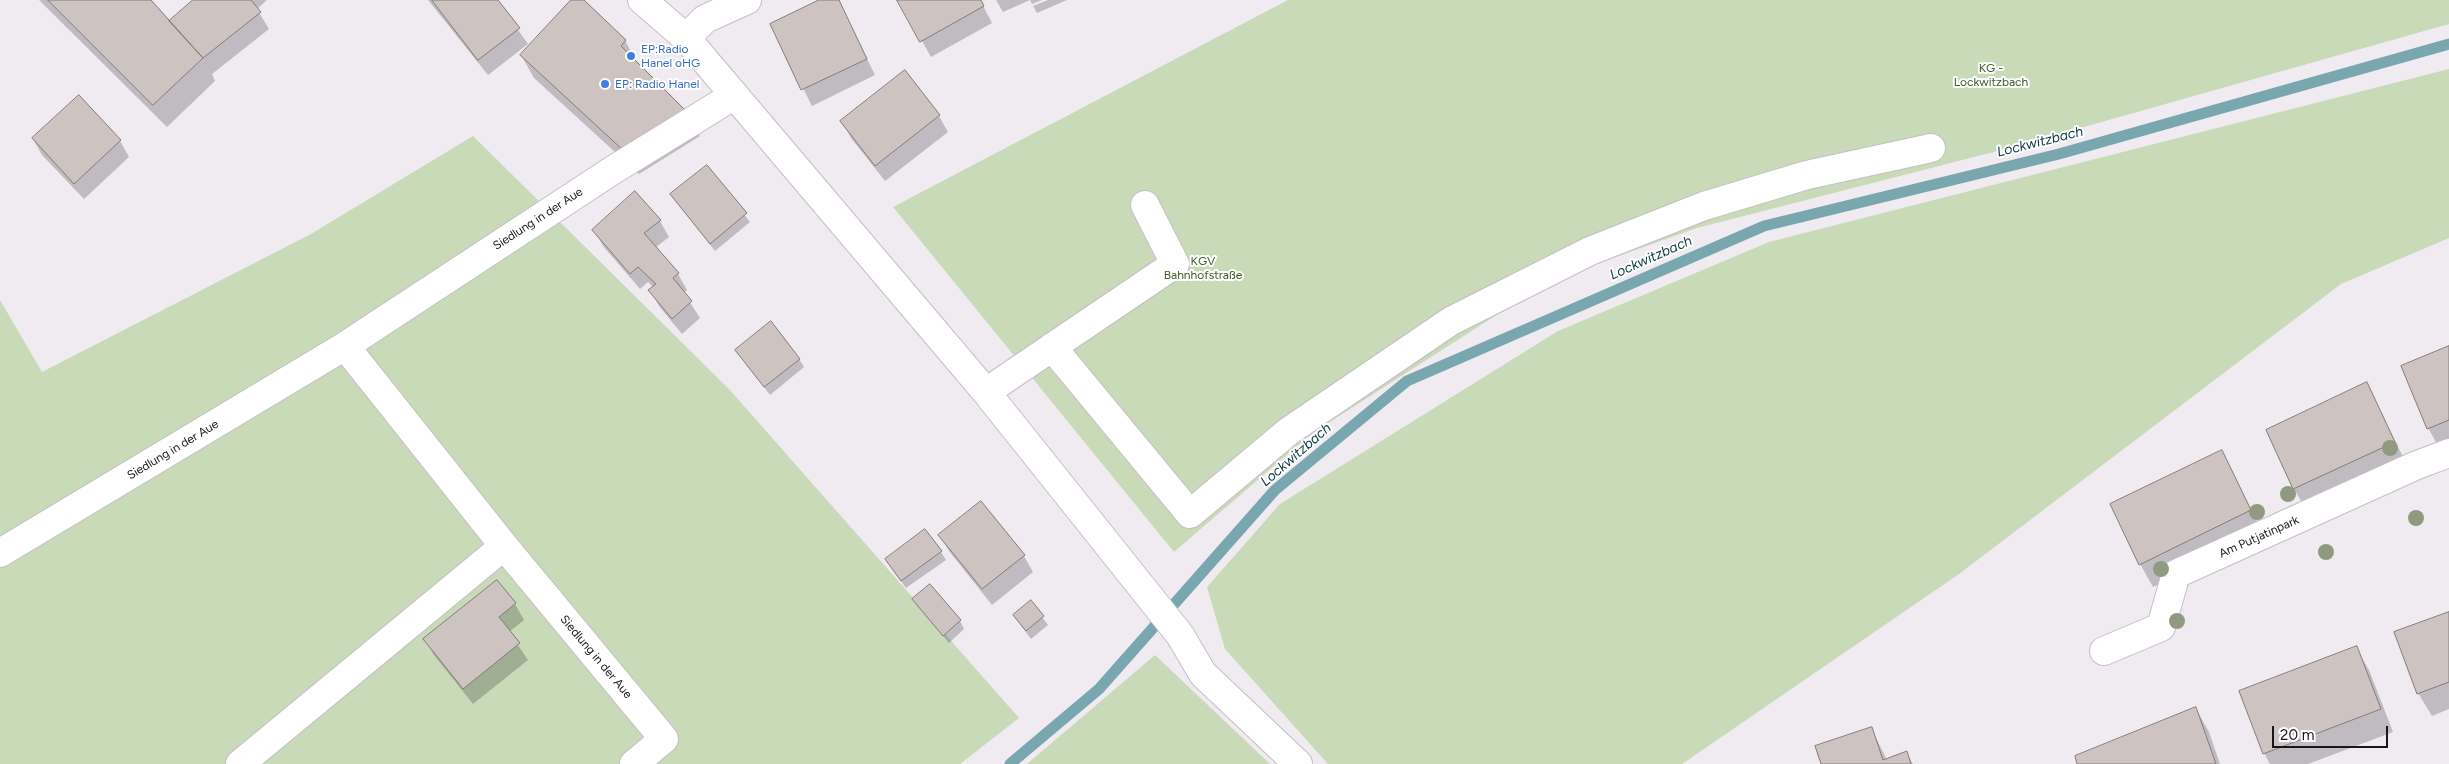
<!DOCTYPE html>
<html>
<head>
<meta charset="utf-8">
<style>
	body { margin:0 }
	#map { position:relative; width:2449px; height:764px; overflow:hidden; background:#f0eaf1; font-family:Figtree,sans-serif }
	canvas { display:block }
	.scale { position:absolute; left:2272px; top:726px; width:116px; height:22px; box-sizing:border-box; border:2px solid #181618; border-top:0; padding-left:6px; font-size:15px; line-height:18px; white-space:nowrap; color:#181618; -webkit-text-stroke:4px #fff; paint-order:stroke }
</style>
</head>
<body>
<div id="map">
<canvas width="2449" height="764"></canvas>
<div class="scale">20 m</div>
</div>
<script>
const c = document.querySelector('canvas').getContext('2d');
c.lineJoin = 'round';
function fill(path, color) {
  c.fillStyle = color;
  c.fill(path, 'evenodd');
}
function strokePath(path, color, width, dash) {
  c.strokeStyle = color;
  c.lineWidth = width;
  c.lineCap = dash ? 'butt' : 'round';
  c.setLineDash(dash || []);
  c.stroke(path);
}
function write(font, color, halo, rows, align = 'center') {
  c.font = font + ' Figtree,sans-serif';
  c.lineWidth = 4;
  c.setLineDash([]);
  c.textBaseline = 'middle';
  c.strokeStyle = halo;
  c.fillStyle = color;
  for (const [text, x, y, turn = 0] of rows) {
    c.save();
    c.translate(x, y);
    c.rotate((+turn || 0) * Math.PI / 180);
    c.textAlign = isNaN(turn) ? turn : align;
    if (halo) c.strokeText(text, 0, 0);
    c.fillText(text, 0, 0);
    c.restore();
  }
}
const green = new Path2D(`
	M 1288,0 L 2449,0 L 2449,24 L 2013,147 L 1697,228 L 1551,280 L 1311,434 L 1174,552 L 893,207 Z
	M 2449,69 L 2449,238 L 2341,284 L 1959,574 L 1682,764 L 1328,764 L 1225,649 L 1207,587 L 1280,504 L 1558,331 L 1769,242 Z
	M 473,136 L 729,389 L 1019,718 L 960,764 L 0,764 L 0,300 L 42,372 L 311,234 Z
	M 1155,655 L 1270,764 L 1027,764 Z`);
const shadow = new Path2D(`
	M 39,0 L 151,0 L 170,22 L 195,0 L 267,0 L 257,9 L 269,29 L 212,74 L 215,81 L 167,127 Z
	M 428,0 L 497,0 L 528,44 L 488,75 Z
	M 573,0 L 582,0 L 625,40 L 637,64 L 687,113 L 700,136 L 639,174 L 534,78 L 521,55 Z
	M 822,0 L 838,0 L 875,75 L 812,106 L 771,25 Z
	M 899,0 L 980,0 L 992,23 L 931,57 Z
	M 996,0 L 1030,0 L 1003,12 Z
	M 1030,0 L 1042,0 L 1032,4 Z
	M 1048,0 L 1067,0 L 1037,13 L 1033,6 Z
	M 905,72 L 939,116 L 948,132 L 885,181 L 851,138 L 842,121 Z
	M 79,97 L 120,141 L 129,157 L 84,199 L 42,155 L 33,139 Z
	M 707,167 L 750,222 L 715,251 L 672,195 Z
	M 635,193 L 660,221 L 669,237 L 655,248 L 678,274 L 687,290 L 684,293 L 700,318 L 682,334 L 659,306 L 650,290 L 653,287 L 648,282 L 640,289 L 603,246 L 594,230 Z
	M 2449,348 L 2449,448 L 2441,451 L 2428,428 Z
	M 736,350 L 799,359 L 804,367 L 770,395 Z
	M 2367,384 L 2407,465 L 2307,511 L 2294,489 L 2268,430 Z
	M 2221,451 L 2263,533 L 2153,587 L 2140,564 Z
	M 940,535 L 1024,556 L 1033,572 L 992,605 L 949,551 Z
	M 941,552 L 946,560 L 906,588 L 891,567 Z
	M 914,600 L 960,621 L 964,629 L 949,643 Z
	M 1031,602 L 1048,625 L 1031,639 L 1014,616 Z
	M 515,604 L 524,620 L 509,632 L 528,660 L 473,704 L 434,655 L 425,639 Z
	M 2449,613 L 2449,709 L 2432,716 L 2418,693 Z
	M 2356,648 L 2369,670 L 2393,732 L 2308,764 L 2270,764 L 2264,753 Z
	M 2196,709 L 2209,732 L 2220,764 L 2079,764 Z
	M 1871,728 L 1887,760 L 1906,753 L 1913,764 L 1822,764 Z`);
const stream = new Path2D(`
	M 1010,764 L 1099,689 L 1275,490 L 1407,381 L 1764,226 L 2059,154 L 2449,44`);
const building = new Path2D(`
	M 48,0 L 151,0 L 203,58 L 153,105 Z
	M 193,0 L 251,0 L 261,12 L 203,58 L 169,21 Z
	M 432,0 L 498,0 L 520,28 L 478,60 Z
	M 571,0 L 584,0 L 626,40 L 621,46 L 688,113 L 625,152 L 520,55 Z
	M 819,0 L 839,0 L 867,59 L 801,90 L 770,24 Z
	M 897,0 L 981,0 L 984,6 L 920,42 Z
	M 905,70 L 940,115 L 875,166 L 840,121 Z
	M 79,95 L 121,140 L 74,184 L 32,138 Z
	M 707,165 L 747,213 L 710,244 L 670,194 Z
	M 635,191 L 661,220 L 644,233 L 679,273 L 673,278 L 692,301 L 672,319 L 648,290 L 656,284 L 638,267 L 630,274 L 592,230 Z
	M 771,321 L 800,359 L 764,387 L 735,350 Z
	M 2449,346 L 2449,420 L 2427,429 L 2401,366 Z
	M 2367,382 L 2395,442 L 2293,489 L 2266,430 Z
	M 2222,450 L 2251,510 L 2139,565 L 2110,504 Z
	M 981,501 L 1025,555 L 982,589 L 938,535 Z
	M 925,529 L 942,551 L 901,581 L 885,559 Z
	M 497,580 L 516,603 L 499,617 L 520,643 L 463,689 L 423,639 Z
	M 930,584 L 961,620 L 943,636 L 912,599 Z
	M 1031,600 L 1044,616 L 1026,631 L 1013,615 Z
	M 2449,612 L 2449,682 L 2417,694 L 2394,632 Z
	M 2357,646 L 2381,709 L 2263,754 L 2239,691 Z
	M 2196,707 L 2216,764 L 2077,764 L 2075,756 Z
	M 1872,727 L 1883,760 L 1907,751 L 1911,764 L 1821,764 L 1815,746 Z`);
const minor = new Path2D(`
	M 642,0 L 686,38 L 986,392 L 1180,635 L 1203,674 L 1298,764
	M 686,38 L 705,19 L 747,0
	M 345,346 L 504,546 L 664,739 L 634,764
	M 1052,347 L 1190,514 L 1289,431 L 1451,321 L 1590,251 L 1704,206 L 1807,175 L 1931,148
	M 986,392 L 1175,264 L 1145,205
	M 0,553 L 345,346 L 613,170 L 733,96
	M 2104,651 L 2161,627 L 2176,574 L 2417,465 L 2449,453
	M 240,764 L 504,546`);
const trees = [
	[2390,448],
	[2288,494],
	[2257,512],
	[2416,518],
	[2326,552],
	[2161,569],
	[2177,621]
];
const markers = [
	[631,56,5,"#3f7fe0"],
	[605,84,5,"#3f7fe0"]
];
const shopNames = [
	["EP:Radio",641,49],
	["Hanel oHG",641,63],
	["EP: Radio Hanel",615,84]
];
const parkNames = [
	["KG -",1991,68],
	["Lockwitzbach",1991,82],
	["KGV",1203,261],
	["Bahnhofstraße",1203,275]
];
const streetNames = [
	["Siedlung in der Aue",538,219,-33],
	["Siedlung in der Aue",173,450,-31],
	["Am Putjatinpark",2259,537,-24],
	["Siedlung in der Aue",596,657,50]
];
const waterNames = [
	["Lockwitzbach",2040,142,-14],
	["Lockwitzbach",1651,258,-24],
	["Lockwitzbach",1296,455,-41]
];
fill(green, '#c8dab8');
fill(shadow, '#0003');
strokePath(stream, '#78a7af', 11);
fill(building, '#cdc3c1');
strokePath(building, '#847b79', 1);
strokePath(minor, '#c5bfc6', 30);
strokePath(minor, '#fff', 28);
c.fillStyle = '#8f9a81';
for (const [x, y] of trees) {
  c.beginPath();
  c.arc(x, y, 8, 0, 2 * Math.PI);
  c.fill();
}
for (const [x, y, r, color] of markers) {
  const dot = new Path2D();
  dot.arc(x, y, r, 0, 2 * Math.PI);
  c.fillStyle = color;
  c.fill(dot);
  strokePath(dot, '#fff', 2);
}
write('12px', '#366cbe', '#fff', shopNames, 'left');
write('12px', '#405826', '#fff', parkNames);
write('12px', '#181618', '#fff', streetNames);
write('italic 14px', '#0c3a40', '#fff', waterNames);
</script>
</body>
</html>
